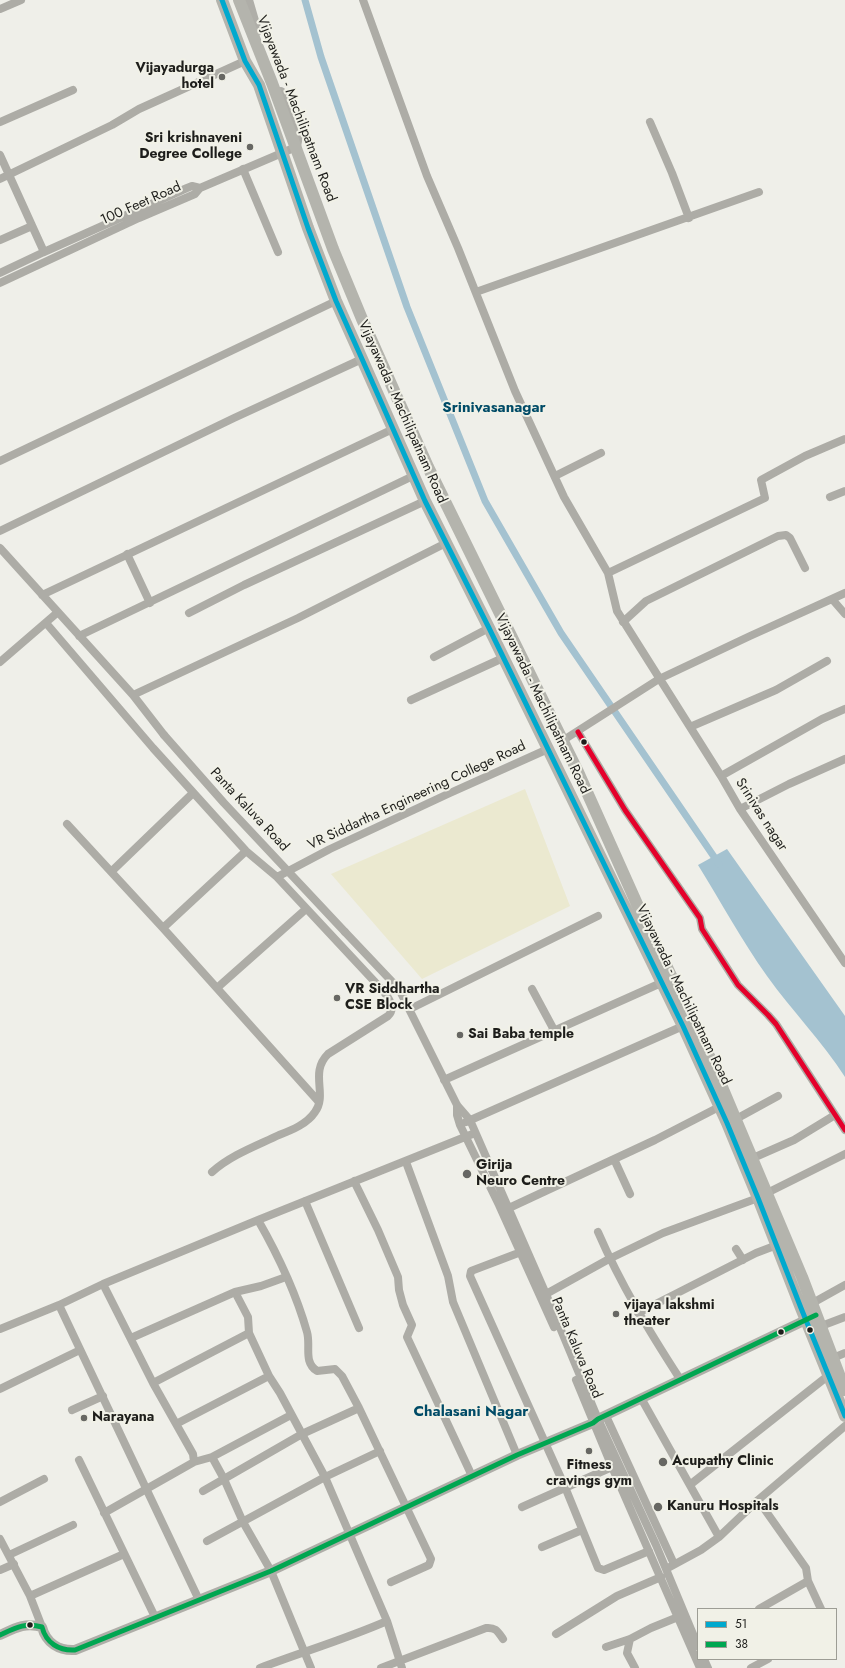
<!DOCTYPE html>
<html>
<head>
<meta charset="utf-8">
<style>
	body { margin:0 }
	#map { position:relative; width:845px; height:1668px; overflow:hidden; background:#efefe9; font-family:Jost,sans-serif }
	canvas { display:block }
	.legend { position:absolute; left:697px; top:1608px; width:140px; height:52px; box-sizing:border-box; background:#f1f1e7; border:1px solid #9d9d95; margin:0; padding:5px 7px; list-style:none; font-size:12px; color:#1e1e1b }
	.legend li { display:flex; align-items:center; gap:8px; height:20px }
	.legend b { width:20px; border:1px solid #9d9d95 }
</style>
</head>
<body>
<div id="map">
<canvas width="845" height="1668"></canvas>
<ul class="legend">
<li><b style="height:5px;background:#00a9ce"></b>51</li>
<li><b style="height:5px;background:#00a651"></b>38</li>
</ul>
</div>
<script>
const c = document.querySelector('canvas').getContext('2d');
c.lineJoin = 'round';
function fill(path, color) {
  c.fillStyle = color;
  c.fill(path, 'evenodd');
}
function strokePath(path, color, width, dash) {
  c.strokeStyle = color;
  c.lineWidth = width;
  c.lineCap = dash ? 'butt' : 'round';
  c.setLineDash(dash || []);
  c.stroke(path);
}
function write(font, color, halo, rows, align = 'center') {
  c.font = font + ' Jost,sans-serif';
  c.lineWidth = 4;
  c.setLineDash([]);
  c.textBaseline = 'middle';
  c.strokeStyle = halo;
  c.fillStyle = color;
  for (const [text, x, y, turn = 0] of rows) {
    c.save();
    c.translate(x, y);
    c.rotate((+turn || 0) * Math.PI / 180);
    c.textAlign = isNaN(turn) ? turn : align;
    if (halo) c.strokeText(text, 0, 0);
    c.fillText(text, 0, 0);
    c.restore();
  }
}
const green = new Path2D(`
	M 525,789 L 570,906 L 422,979 L 331,874 Z`);
const water = new Path2D(`
	M 727,849 L 845,1016 L 845,1077 C 822,1041 792,1011 767,976 C 742,941 721,902 698,865 Z`);
const canal = new Path2D(`
	M 305,0 L 321,57 L 407,307 L 485,501 L 561,633 L 719,864`);
const minor = new Path2D(`
	M 363,0 L 427,176 L 458,248 L 515,391 L 564,497 L 608,573 L 617,611 L 721,776 L 740,809 L 845,963
	M 0,9 L 21,0
	M 0,122 L 73,90
	M 650,122 L 672,173 L 689,218
	M 0,155 L 44,252
	M 243,169 L 278,252
	M 0,179 L 112,125 L 139,109 L 245,61
	M 0,240 L 32,226
	M 0,273 L 44,252 L 187,188 L 192,186 L 200,188
	M 0,283 L 139,218 L 195,194 L 200,188 L 296,147
	M 476,292 L 759,192
	M 0,461 L 336,301
	M 555,476 L 601,453
	M 830,497 L 845,491
	M 0,531 L 234,418 L 362,359
	M 0,548 L 133,695 L 164,735
	M 127,554 L 150,603
	M 608,573 L 765,498 L 761,480 L 805,456 L 845,439
	M 42,595 L 393,429
	M 832,599 L 845,614
	M 189,613 L 244,585 L 425,501
	M 623,622 L 646,601 L 778,536 L 786,535 L 790,538 L 805,568
	M 46,623 L 153,748 L 246,851 L 277,877 L 374,981 C 382,990 399,1005 388,1016 L 328,1054 C 309,1073 328,1094 315,1112 C 307,1124 292,1130 279,1135 C 256,1146 231,1155 212,1172
	M 79,636 L 413,476
	M 434,657 L 489,628
	M 0,662 L 58,612
	M 133,695 L 298,618 L 446,543
	M 411,700 L 503,658
	M 690,727 L 776,690 L 827,661
	M 578,732 L 625,810 L 700,918 L 702,929 L 738,985 L 768,1015 L 776,1024 L 845,1130
	M 562,741 L 659,679 L 750,636 L 845,593
	M 721,776 L 822,719 L 845,709
	M 740,809 L 789,784 L 845,759
	M 67,824 L 163,928 L 319,1102
	M 112,871 L 193,793
	M 277,877 L 330,849 L 450,793 L 548,749
	M 163,928 L 246,851
	M 345,932 L 399,989 L 457,1105 L 470,1120 L 546,1294 L 598,1419 L 656,1545 L 698,1646
	M 217,988 L 306,909
	M 532,989 L 554,1030
	M 410,1009 L 598,916
	M 444,1080 L 661,983
	M 457,1105 L 457,1115 L 460,1125 L 499,1205 L 554,1327
	M 736,1119 L 778,1096
	M 466,1122 L 683,1026
	M 753,1158 L 794,1140 L 835,1115
	M 614,1159 L 630,1194
	M 406,1162 L 448,1276 L 453,1302 L 517,1455
	M 354,1181 L 378,1230 L 398,1277 L 399,1290 L 403,1305 L 412,1325 L 407,1337 L 472,1476
	M 767,1193 L 845,1154
	M 305,1201 L 359,1328
	M 509,1208 L 655,1140 L 719,1107
	M 258,1220 C 278,1255 296,1293 307,1332 C 311,1346 303,1362 317,1371 L 335,1369 L 342,1376 L 359,1408 L 431,1559 L 429,1565 L 391,1582
	M 598,1232 C 621,1285 649,1331 680,1379
	M 736,1249 L 743,1260
	M 521,1252 L 471,1271 L 470,1276 L 565,1487 L 598,1568 L 604,1570 L 649,1551
	M 103,1284 L 153,1383 L 193,1454 L 194,1462
	M 546,1294 L 609,1259 L 663,1233 L 758,1198
	M 809,1305 L 845,1285
	M 638,1313 L 756,1253 L 777,1245
	M 816,1328 L 845,1317
	M 0,1329 L 59,1305
	M 249,1333 L 269,1376 L 280,1393 L 325,1477 L 387,1621 L 402,1668
	M 131,1338 L 235,1292 L 261,1286 L 286,1277
	M 833,1358 L 845,1353
	M 576,1380 L 612,1467 L 700,1668
	M 153,1383 L 249,1333 L 248,1317 L 235,1292
	M 0,1389 L 80,1350
	M 641,1398 L 719,1537
	M 72,1410 L 103,1396
	M 606,1416 L 674,1564
	M 176,1424 L 269,1376
	M 212,1457 L 291,1415
	M 79,1460 L 155,1617
	M 691,1484 L 829,1375
	M 203,1491 L 302,1434 L 359,1408
	M 758,1500 L 806,1568 L 808,1581 L 821,1609
	M 0,1502 L 44,1479
	M 522,1507 L 612,1467
	M 104,1513 L 194,1462 L 212,1457 L 224,1479 L 243,1522 L 271,1571 L 311,1668
	M 0,1539 L 30,1596 L 42,1627
	M 207,1541 L 325,1477 L 380,1451
	M 542,1547 L 582,1530
	M 9,1555 L 73,1525
	M 666,1569 L 701,1550 L 719,1537 L 758,1500 L 845,1426
	M 0,1570 L 14,1564
	M 30,1596 L 124,1554
	M 199,1600 L 59,1305 L 103,1284 L 258,1220 L 475,1133
	M 759,1609 L 808,1581
	M 556,1634 L 617,1596 L 661,1577
	M 630,1639 L 627,1653 L 635,1668
	M 606,1647 L 630,1639 L 651,1628 L 678,1617
	M 704,1659 L 708,1668
	M 260,1668 C 302,1652 346,1639 387,1621
	M 381,1668 L 486,1628 C 496,1627 498,1632 503,1639
	M 751,1668 L 768,1659`);
const major = new Path2D(`
	M 248,0 L 257,31
	M 281,92 L 298,135 L 296,147
	M 0,1635 C 15,1628 25,1622 42,1627 C 46,1643 59,1651 75,1650 L 271,1571 L 517,1455 L 593,1423 L 598,1419 L 812,1317`);
const highway = new Path2D(`
	M 222,0 L 245,61 L 259,85 L 308,228 L 336,301 L 362,359 L 425,501 L 489,628 L 683,1026 L 727,1123 L 758,1198 L 801,1308 L 845,1416
	M 239,0 L 272,83 L 333,249 L 362,319 L 428,467 L 578,772 L 637,904 L 709,1056 L 802,1277 L 845,1390`);
const minorBridge = new Path2D(`
	M 164,735 L 224,803 L 345,932`);
const bus1 = new Path2D(`
	M 222,0 L 245,61 L 259,85 L 308,228 L 336,301 L 362,359 L 425,501 L 489,628 L 683,1026 L 727,1123 L 758,1198 L 801,1308 L 845,1416`);
const bus2 = new Path2D(`
	M 0,1635 C 15,1628 25,1622 42,1627 C 46,1643 59,1651 75,1650 L 271,1571 L 517,1455 L 593,1423 L 598,1419 L 816,1315`);
const bus3 = new Path2D(`
	M 578,732 L 625,810 L 700,918 L 702,929 L 738,985 L 768,1015 L 776,1024 L 845,1130`);
const markers = [
	[222,77,4,"#676763"],
	[250,147,4,"#676763"],
	[584,742,3.5,"#1e1e1b"],
	[337,998,4,"#676763"],
	[460,1035,4,"#676763"],
	[467,1174,5,"#676763"],
	[616,1314,4,"#676763"],
	[810,1330,3.5,"#1e1e1b"],
	[781,1332,3.5,"#1e1e1b"],
	[84,1418,4,"#676763"],
	[589,1451,4,"#676763"],
	[663,1462,5,"#676763"],
	[658,1507,5,"#676763"],
	[30,1625,3.5,"#1e1e1b"]
];
const poiNames = [
	["Vijayadurga",214,69,"right"],
	["hotel",214,85,"right"],
	["Sri krishnaveni",242,139,"right"],
	["Degree College",242,155,"right"],
	["VR Siddhartha",345,990],
	["CSE Block",345,1006],
	["Sai Baba temple",468,1035],
	["Girija",476,1166],
	["Neuro Centre",476,1182],
	["vijaya lakshmi",624,1306],
	["theater",624,1322],
	["Narayana",92,1418],
	["Acupathy Clinic",672,1462],
	["Fitness",589,1466,"center"],
	["cravings gym",589,1482,"center"],
	["Kanuru Hospitals",667,1507]
];
const streetNames = [
	["Vijayawada - Machilipatnam Road",296,109,69],
	["100 Feet Road",141,204,-24],
	["Vijayawada - Machilipatnam Road",402,412,66],
	["Vijayawada - Machilipatnam Road",542,704,64],
	["VR Siddartha Engineering College Road",417,796,-25],
	["Panta Kaluva Road",249,810,47],
	["Srinivas nagar",761,815,57],
	["Vijayawada - Machilipatnam Road",683,995,64],
	["Panta Kaluva Road",576,1348,67]
];
const neighbourhoodNames = [
	["Srinivasanagar",494,408],
	["Chalasani Nagar",471,1412]
];
fill(green, '#ebe9d0');
fill(water, '#a4c2d0');
strokePath(canal, '#a4c2d0', 7);
strokePath(minor, '#adaca6', 8);
strokePath(major, '#afaea8', 10);
strokePath(highway, '#b4b4ad', 12);
strokePath(minorBridge, '#adaca6', 8);
strokePath(bus1, '#00a9ce', 5);
strokePath(bus2, '#00a651', 5);
strokePath(bus3, '#e4002b', 5);
for (const [x, y, r, color] of markers) {
  const dot = new Path2D();
  dot.arc(x, y, r, 0, 2 * Math.PI);
  c.fillStyle = color;
  c.fill(dot);
  strokePath(dot, '#f1f1e7', 1.5);
}
write('bold 14px', '#1e1e1b', '#f1f1e7', poiNames, 'left');
write('14px', '#1e1e1b', '#f1f1e7', streetNames);
write('bold 15px', '#004b67', '#f1f1e7', neighbourhoodNames);
</script>
</body>
</html>
